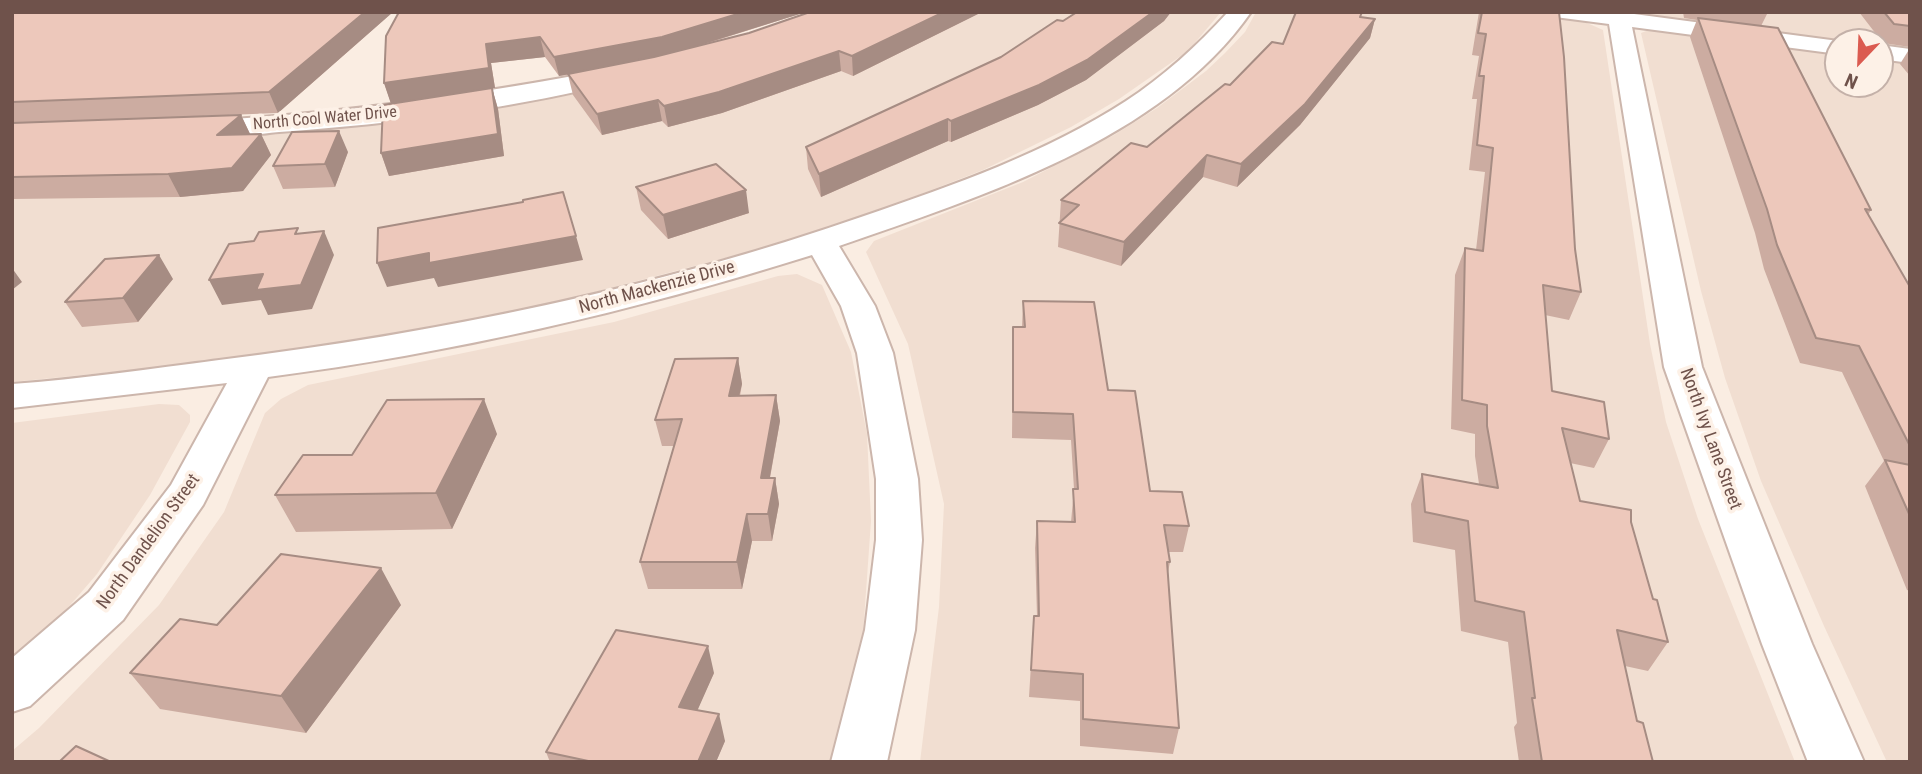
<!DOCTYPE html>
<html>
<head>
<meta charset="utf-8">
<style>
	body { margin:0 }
	#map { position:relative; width:1922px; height:774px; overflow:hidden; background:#faede2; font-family:"Roboto Condensed",sans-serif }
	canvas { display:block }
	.frame { position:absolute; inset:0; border:14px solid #6f524b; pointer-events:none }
	.north { position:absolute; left:1824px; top:28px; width:70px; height:70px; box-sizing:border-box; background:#fdf1e7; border:2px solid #c4b1a9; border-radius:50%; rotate:203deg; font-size:19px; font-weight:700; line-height:28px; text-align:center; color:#6f524b }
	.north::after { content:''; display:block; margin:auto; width:24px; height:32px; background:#db5b50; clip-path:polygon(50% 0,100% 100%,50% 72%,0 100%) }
</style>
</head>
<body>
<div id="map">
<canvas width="1922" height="774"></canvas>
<div class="frame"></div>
<div class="north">N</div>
</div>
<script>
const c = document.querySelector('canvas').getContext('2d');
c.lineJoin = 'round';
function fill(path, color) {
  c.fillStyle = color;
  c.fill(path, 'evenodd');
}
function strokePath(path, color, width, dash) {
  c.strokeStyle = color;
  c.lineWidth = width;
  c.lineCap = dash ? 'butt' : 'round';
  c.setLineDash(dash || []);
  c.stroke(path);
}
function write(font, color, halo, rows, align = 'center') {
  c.font = font + ' "Roboto Condensed",sans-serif';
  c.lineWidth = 7;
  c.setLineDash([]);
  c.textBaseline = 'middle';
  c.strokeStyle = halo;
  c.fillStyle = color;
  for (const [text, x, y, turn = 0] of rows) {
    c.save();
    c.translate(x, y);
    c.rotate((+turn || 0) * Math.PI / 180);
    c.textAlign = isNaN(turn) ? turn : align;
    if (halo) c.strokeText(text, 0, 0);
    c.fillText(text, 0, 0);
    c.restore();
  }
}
const residential = new Path2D(`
	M 860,12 L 1221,12 L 1188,51 L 1119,99 L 1071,127 L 983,170 L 862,217 L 771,246 L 557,302 L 433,328 L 214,362 L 12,382 L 12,143 L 303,132 L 480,111 L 564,96 L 685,70 Z
	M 1256,12 L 1521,12 L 1578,19 L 1603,30 L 1650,344 L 1666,422 L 1698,519 L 1795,762 L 920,762 L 939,607 L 944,504 L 908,344 L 866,252 L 874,241 L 1023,182 L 1114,135 L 1157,108 L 1206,71 L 1225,53 L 1245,32 Z
	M 1609,12 L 1910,12 L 1910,50 L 1880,46 L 1880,42 L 1848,42 Z
	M 1649,30 L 1838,52 L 1838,84 L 1880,84 L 1880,58 L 1910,62 L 1910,762 L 1887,762 L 1824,626 L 1761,481 L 1725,378 L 1701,291 L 1641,33 Z
	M 797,274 L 822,285 L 851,352 L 867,434 L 871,521 L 863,634 L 832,762 L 12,762 L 12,751 L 39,728 L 159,605 L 224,512 L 265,413 L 281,399 L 308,385 L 614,322 L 778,276 Z
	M 159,404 L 179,405 L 190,415 L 190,422 L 150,495 L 97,574 L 53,625 L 12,665 L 12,423 Z`);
const street = new Path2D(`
	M 1228,12 L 1251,12 C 1162,140 980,197 839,246 L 875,306 L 893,353 L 918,479 L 922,540 L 915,630 L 887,762 L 831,762 L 865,630 L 876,540 L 876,479 L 857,353 L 841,306 L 812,255 C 635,311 452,353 268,377 L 203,505 L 123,620 L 30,706 L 12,712 L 12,658 L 89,592 L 171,485 L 227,383 L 12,408 L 12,384 C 81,379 150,369 219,360 C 438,333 655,289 864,216 C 954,185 1046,153 1126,101 C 1164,76 1197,46 1228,12 Z
	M 1552,12 L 1619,12 L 1846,42 L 1838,42 L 1838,54 L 1632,27 L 1702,367 L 1812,644 L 1864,762 L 1808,762 L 1762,644 L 1664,367 L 1609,24 L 1555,17 Z
	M 1880,45 L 1910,49 L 1910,63 L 1880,59 Z
	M 622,67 L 631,69 L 634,74 L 631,79 C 516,108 396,124 279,132 C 249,135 213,142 184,135 L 180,129 L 184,123 L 193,121 C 338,115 480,94 622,67 Z`);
const wall = new Path2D(`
	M 12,12 L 393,12 L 278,113 L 153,118 L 241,115 L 250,134 L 261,134 L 271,155 L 243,191 L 180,197 L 12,199 Z
	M 399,12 L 806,12 L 705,44 L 982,12 L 853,76 L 841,71 L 722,113 L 668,127 L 662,121 L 602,135 L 573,95 L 568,75 L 559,76 L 545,57 L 491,63 L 495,88 L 492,88 L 498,109 L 504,156 L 389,176 L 381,153 L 391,103 L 384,83 Z
	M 1077,12 L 1171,12 L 1164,21 L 1086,80 L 1038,105 L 951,142 L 948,141 L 821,197 L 808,169 L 806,147 L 1001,57 Z
	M 1479,12 L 1559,12 L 1575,249 L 1581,292 L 1569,320 L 1545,315 L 1552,391 L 1609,439 L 1594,468 L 1570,463 L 1580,501 L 1631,522 L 1653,599 L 1668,642 L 1648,671 L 1625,666 L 1637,721 L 1653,762 L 1519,762 L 1514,727 L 1517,723 L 1508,642 L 1461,631 L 1455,550 L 1413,542 L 1411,504 L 1422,474 L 1479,484 L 1475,456 L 1475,434 L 1451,429 L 1455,275 L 1465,248 L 1476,250 L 1485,172 L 1469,170 L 1477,99 L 1472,99 L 1479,56 L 1472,55 Z
	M 1683,12 L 1768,12 L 1761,26 L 1871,210 L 1868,215 L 1910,287 L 1910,591 L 1907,590 L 1865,486 L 1884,461 L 1842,372 L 1800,363 L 1764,269 L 1755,233 L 1690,37 L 1697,20 L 1684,18 Z
	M 1859,12 L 1910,12 L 1910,47 L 1883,43 Z
	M 1361,18 L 1375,19 L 1370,38 L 1300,125 L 1237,187 L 1203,177 L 1121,266 L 1058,247 L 1061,200 L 1147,147 L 1283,44 Z
	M 1910,48 L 1910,76 L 1900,64 Z
	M 348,152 L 335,187 L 283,189 L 273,166 Z
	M 636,187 L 749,213 L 668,239 L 641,210 Z
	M 173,279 L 138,322 L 82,327 L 65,302 Z
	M 1023,301 L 1108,390 L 1150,491 L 1189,526 L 1183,552 L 1168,552 L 1170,562 L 1168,572 L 1179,728 L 1173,754 L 1080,746 L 1080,701 L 1029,697 L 1034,616 L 1037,616 L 1035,548 L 1037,521 L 1071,522 L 1074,489 L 1071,440 L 1012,438 L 1013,327 L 1022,327 Z
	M 738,358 L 742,384 L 740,396 L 776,395 L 780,421 L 770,478 L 775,478 L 779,504 L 772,541 L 752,541 L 742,589 L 648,589 L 640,562 L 674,446 L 662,446 L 655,420 Z
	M 497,434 L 452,529 L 296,532 L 275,495 L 352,455 Z
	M 401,605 L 306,733 L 160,709 L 130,673 L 217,625 Z
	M 714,673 L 697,710 L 725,741 L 716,762 L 550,762 L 546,752 Z`);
const shadedWall = new Path2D(`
	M 365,12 L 393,12 L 278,113 L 269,92 Z
	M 744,12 L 806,12 L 665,56 L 559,76 L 554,57 Z
	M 944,12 L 982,12 L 853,76 L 852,56 Z
	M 1153,12 L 1171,12 L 1164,21 L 1086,80 L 1038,105 L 951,142 L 951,121 Z
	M 1375,19 L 1370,38 L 1300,125 L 1237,187 L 1241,164 Z
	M 540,37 L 545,57 L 491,63 L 495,88 L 492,88 L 498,109 L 504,156 L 389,176 L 381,153 L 391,104 L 384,83 L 486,44 Z
	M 839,51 L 841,71 L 722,113 L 668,127 L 664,106 Z
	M 658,100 L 662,121 L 602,135 L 597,114 Z
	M 241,115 L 251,136 L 217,135 Z
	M 948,119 L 948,141 L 821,197 L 819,174 Z
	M 339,131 L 348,152 L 335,187 L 325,164 Z
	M 261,134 L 271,155 L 243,191 L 180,197 L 168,174 Z
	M 1207,155 L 1203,177 L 1121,266 L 1124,242 Z
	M 746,190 L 749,213 L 668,239 L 663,215 Z
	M 324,231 L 334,255 L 312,309 L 268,315 L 261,300 L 222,305 L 209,280 L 263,274 Z
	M 576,236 L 583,260 L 438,287 L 434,278 L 387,287 L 377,263 L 429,253 Z
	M 159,255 L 173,279 L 138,322 L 123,298 Z
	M 12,268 L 22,282 L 12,290 Z
	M 738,358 L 742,384 L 733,422 L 729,396 Z
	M 776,395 L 780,421 L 765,504 L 761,478 Z
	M 484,399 L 497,434 L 452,529 L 436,493 Z
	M 775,478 L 779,504 L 772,541 L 768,514 Z
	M 747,514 L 752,541 L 742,589 L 737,562 Z
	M 381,568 L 401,605 L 306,733 L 281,696 Z
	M 708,646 L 714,673 L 687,734 L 679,707 Z
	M 719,714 L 725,741 L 716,762 L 698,762 Z`);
const building = new Path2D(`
	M 12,12 L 365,12 L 269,92 L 12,102 Z
	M 399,12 L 744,12 L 662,37 L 554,57 L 540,37 L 486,44 L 489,68 L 384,83 L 386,36 Z
	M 810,12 L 944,12 L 852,56 L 839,51 L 719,92 L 664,106 L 658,100 L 597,114 L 568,74 L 654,57 L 749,33 Z
	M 1077,12 L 1153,12 L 1087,60 L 1039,85 L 951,121 L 948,119 L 819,174 L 806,147 L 1001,57 L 1057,20 L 1063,21 Z
	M 1296,12 L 1362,12 L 1360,17 L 1375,19 L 1305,104 L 1241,164 L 1207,155 L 1124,242 L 1059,223 L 1079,205 L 1061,200 L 1131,143 L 1147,147 L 1225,84 L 1230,85 L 1272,42 L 1283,44 Z
	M 1482,12 L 1559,12 L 1564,57 L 1575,249 L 1581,292 L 1543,285 L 1552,391 L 1604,402 L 1609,439 L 1562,428 L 1580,501 L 1631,510 L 1631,522 L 1653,599 L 1657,600 L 1668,642 L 1617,630 L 1637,721 L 1643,723 L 1653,762 L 1542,762 L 1532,698 L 1535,698 L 1524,612 L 1475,601 L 1468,521 L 1425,512 L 1422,474 L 1498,488 L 1487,426 L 1487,405 L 1462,400 L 1465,248 L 1483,251 L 1493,148 L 1477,145 L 1484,76 L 1479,76 L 1486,34 L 1478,33 Z
	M 1884,12 L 1910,12 L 1910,26 L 1894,24 Z
	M 1698,18 L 1778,28 L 1871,210 L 1865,209 L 1910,287 L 1910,446 L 1859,346 L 1816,338 L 1777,245 L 1767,209 Z
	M 492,88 L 498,134 L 381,153 L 383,105 Z
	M 241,115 L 217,135 L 261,134 L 232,168 L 168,174 L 12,177 L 12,123 Z
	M 339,131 L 325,164 L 273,166 L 292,132 Z
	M 716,164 L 746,190 L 663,215 L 636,187 Z
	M 563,192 L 576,236 L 429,263 L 429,253 L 377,263 L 378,228 L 523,202 L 523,200 Z
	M 298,228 L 295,234 L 324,231 L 301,285 L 256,290 L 263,274 L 209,280 L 229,244 L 254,241 L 259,232 Z
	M 159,255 L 123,298 L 65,302 L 105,259 Z
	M 1023,301 L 1094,302 L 1108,390 L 1135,391 L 1150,491 L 1182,492 L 1189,526 L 1164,525 L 1170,562 L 1167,562 L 1179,728 L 1083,719 L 1083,674 L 1031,670 L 1034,616 L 1039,616 L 1037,521 L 1075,522 L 1073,489 L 1078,489 L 1073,414 L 1013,412 L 1013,327 L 1025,327 Z
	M 738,358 L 729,396 L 776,395 L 761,478 L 775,478 L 768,514 L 747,514 L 737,562 L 640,562 L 682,419 L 655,420 L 675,359 Z
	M 484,399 L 436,493 L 275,495 L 303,455 L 352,455 L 387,400 Z
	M 1885,460 L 1910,465 L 1910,516 Z
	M 281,554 L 381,568 L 281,696 L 130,673 L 180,619 L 217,625 Z
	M 616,630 L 708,646 L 679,707 L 719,714 L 698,762 L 593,762 L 546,752 Z
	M 76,746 L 111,762 L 59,762 Z`);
const farStreetnames = [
	["North Cool Water Drive",325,119,-5]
];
const streetNames = [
	["North Mackenzie Drive",657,288,-15],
	["North Ivy Lane Street",1710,439,70],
	["North Dandelion Street",149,542,-54]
];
fill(residential, '#f1ded1');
strokePath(street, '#ccb6ac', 4);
fill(street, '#fff');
fill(wall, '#ccaca1');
fill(shadedWall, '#a68c83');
fill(building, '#edc8bb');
strokePath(building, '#a68c83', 2);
write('16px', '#6f524b', '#fdf1e7', farStreetnames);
write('18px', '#6f524b', '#fdf1e7', streetNames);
</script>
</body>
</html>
